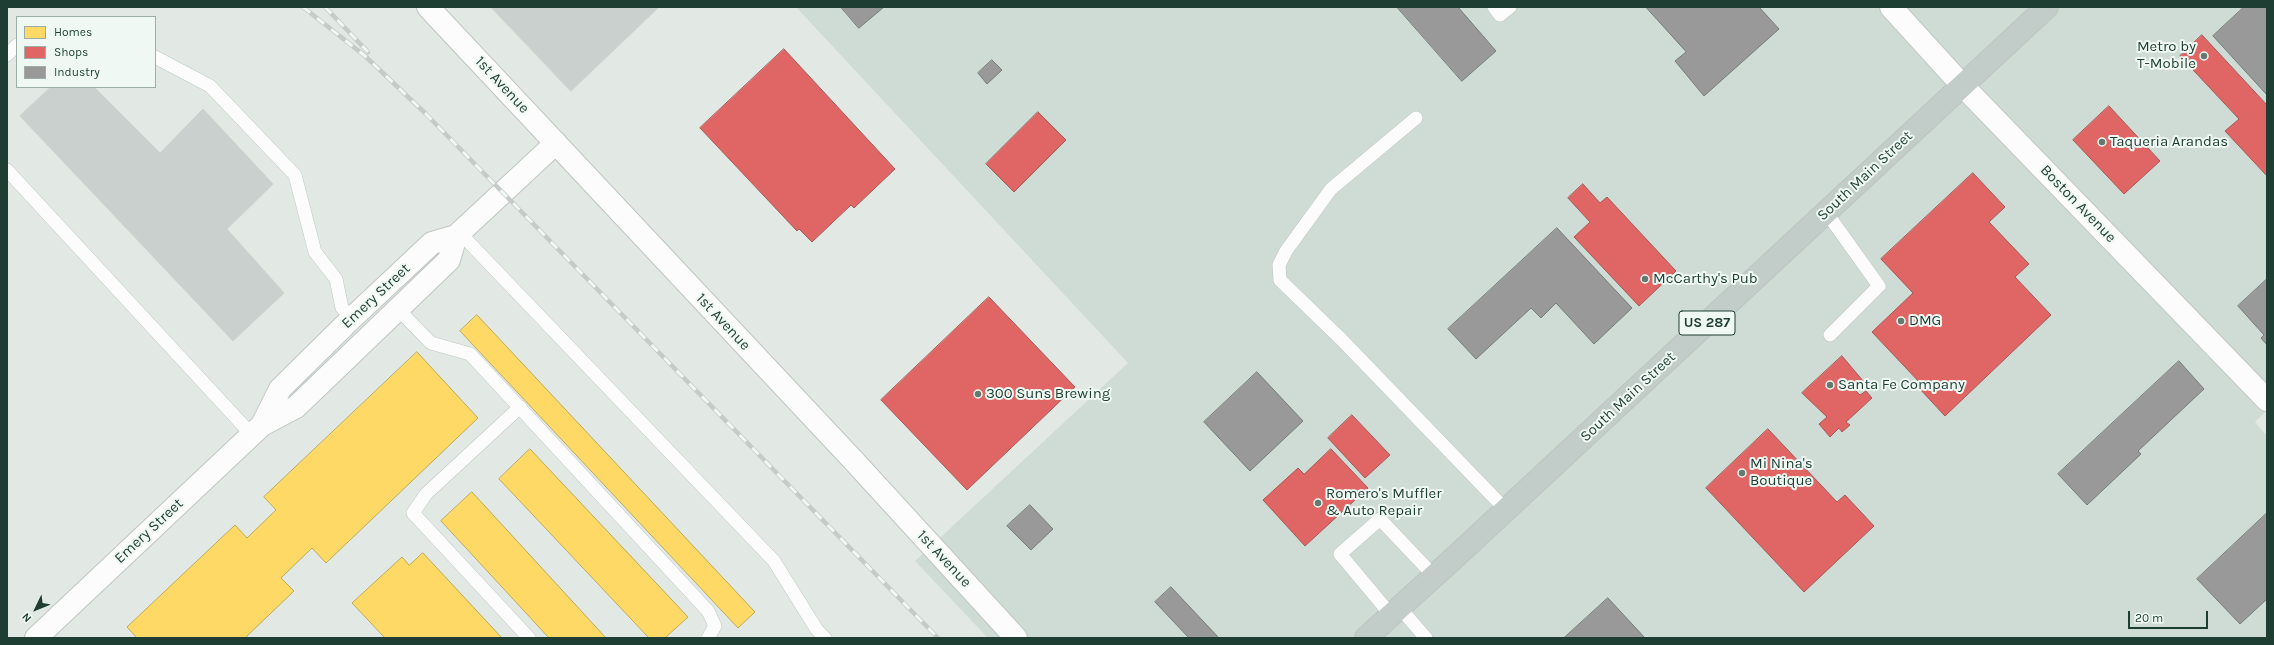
<!DOCTYPE html>
<html>
<head>
<meta charset="utf-8">
<style>
	body { margin:0 }
	#map { position:relative; width:2274px; height:645px; overflow:hidden; background:#e2e9e5; font-family:Karla,sans-serif }
	canvas { display:block }
	.frame { position:absolute; inset:0; border:8px solid #1e3e33; pointer-events:none }
	.legend { position:absolute; left:16px; top:16px; width:140px; height:72px; box-sizing:border-box; background:#f0f8f3; border:1px solid #9caea6; margin:0; padding:5px 7px; list-style:none; font-size:12px; color:#1e3e33 }
	.legend li { display:flex; align-items:center; gap:8px; height:20px }
	.legend b { width:20px; border:1px solid #9caea6 }
	.north { position:absolute; left:16px; top:589px; width:40px; height:40px; -webkit-text-stroke:3px #f0f8f3; paint-order:stroke; rotate:227deg; font-size:11px; font-weight:700; line-height:16px; text-align:center; color:#1e3e33 }
	.north::after { content:''; display:block; margin:auto; width:14px; height:18px; background:#1e3e33; clip-path:polygon(50% 0,100% 100%,50% 72%,0 100%) }
	.scale { position:absolute; left:2128px; top:611px; width:80px; height:18px; box-sizing:border-box; border:2px solid #1e3e33; border-top:0; padding-left:5px; font-size:12px; line-height:14px; white-space:nowrap; color:#1e3e33; -webkit-text-stroke:3px #f0f8f3; paint-order:stroke }
</style>
</head>
<body>
<div id="map">
<canvas width="2274" height="645"></canvas>
<div class="frame"></div>
<ul class="legend">
<li><b style="height:11px;background:#ffd966"></b>Homes</li>
<li><b style="height:11px;background:#e06666"></b>Shops</li>
<li><b style="height:11px;background:#999"></b>Industry</li>
</ul>
<div class="north">N</div>
<div class="scale">20 m</div>
</div>
<script>
const c = document.querySelector('canvas').getContext('2d');
c.lineJoin = 'round';
function fill(path, color) {
  c.fillStyle = color;
  c.fill(path, 'evenodd');
}
function strokePath(path, color, width, dash) {
  c.strokeStyle = color;
  c.lineWidth = width;
  c.lineCap = dash ? 'butt' : 'round';
  c.setLineDash(dash || []);
  c.stroke(path);
}
function write(font, color, halo, rows, align = 'center') {
  c.font = font + ' Karla,sans-serif';
  c.lineWidth = 4;
  c.setLineDash([]);
  c.textBaseline = 'middle';
  c.strokeStyle = halo;
  c.fillStyle = color;
  for (const [text, x, y, turn = 0] of rows) {
    c.save();
    c.translate(x, y);
    c.rotate((+turn || 0) * Math.PI / 180);
    c.textAlign = isNaN(turn) ? turn : align;
    if (halo) c.strokeText(text, 0, 0);
    c.fillText(text, 0, 0);
    c.restore();
  }
}
const built = new Path2D(`
	M 796,7 L 2267,7 L 2267,410 L 2255,422 L 2267,436 L 2267,638 L 988,638 L 915,561 L 1128,363 Z`);
const homes = new Path2D(`
	M 477,315 L 755,612 L 738,628 L 460,331 Z
	M 417,352 L 478,418 L 326,563 L 312,548 L 281,578 L 294,591 L 245,638 L 137,638 L 127,627 L 235,525 L 247,538 L 276,510 L 264,497 Z
	M 530,449 L 688,617 L 665,638 L 649,638 L 499,479 Z
	M 472,492 L 606,638 L 549,638 L 441,521 Z
	M 423,553 L 502,638 L 385,638 L 352,603 L 402,557 L 409,565 Z`);
const shops = new Path2D(`
	M 2202,35 L 2267,105 L 2267,176 L 2225,131 L 2239,119 L 2180,56 Z
	M 784,49 L 895,169 L 854,208 L 851,205 L 812,242 L 799,229 L 797,231 L 700,128 Z
	M 2109,106 L 2160,161 L 2124,194 L 2073,140 Z
	M 1038,112 L 1066,140 L 1014,192 L 986,164 Z
	M 1973,173 L 2005,207 L 1989,222 L 2029,264 L 2015,277 L 2051,315 L 1945,416 L 1919,388 L 1922,385 L 1872,332 L 1913,293 L 1881,259 Z
	M 1583,184 L 1600,203 L 1607,197 L 1676,271 L 1639,306 L 1574,237 L 1590,222 L 1568,198 Z
	M 989,297 L 1075,387 L 967,490 L 881,400 Z
	M 1842,356 L 1864,382 L 1855,390 L 1860,395 L 1866,391 L 1872,398 L 1846,422 L 1850,425 L 1842,432 L 1839,428 L 1830,437 L 1819,424 L 1827,417 L 1802,393 Z
	M 1352,415 L 1390,455 L 1365,478 L 1328,438 Z
	M 1768,429 L 1837,502 L 1845,495 L 1874,526 L 1804,592 L 1706,488 Z
	M 1331,449 L 1368,488 L 1305,546 L 1263,500 L 1298,468 L 1304,474 Z`);
const industry = new Path2D(`
	M 841,7 L 884,7 L 859,28 Z
	M 1397,7 L 1458,7 L 1496,51 L 1462,81 Z
	M 1646,7 L 1759,7 L 1779,29 L 1704,96 L 1675,61 L 1686,52 Z
	M 2244,7 L 2267,7 L 2267,95 L 2213,36 Z
	M 992,60 L 1002,70 L 987,84 L 978,73 Z
	M 1557,228 L 1632,308 L 1594,344 L 1556,303 L 1541,318 L 1531,308 L 1476,359 L 1448,329 Z
	M 2267,279 L 2267,345 L 2261,338 L 2264,335 L 2238,306 Z
	M 2179,361 L 2204,389 L 2138,451 L 2141,454 L 2087,505 L 2058,474 Z
	M 1257,372 L 1303,421 L 1250,471 L 1204,422 Z
	M 1030,505 L 1053,529 L 1031,550 L 1007,526 Z
	M 2267,513 L 2267,599 L 2240,624 L 2197,579 Z
	M 1171,587 L 1219,638 L 1189,638 L 1155,602 Z
	M 1608,598 L 1645,638 L 1564,638 Z`);
const building = new Path2D(`
	M 491,7 L 659,7 L 571,91 Z
	M 51,87 L 94,87 L 160,153 L 203,109 L 273,184 L 227,229 L 284,293 L 233,341 L 20,116 Z`);
const service = new Path2D(`
	M 1494,7 L 1500,15 L 1510,7
	M 7,55 L 17,45
	M 155,57 L 210,86 L 295,175 L 315,252 L 336,279 L 342,308 L 352,318
	M 1416,118 L 1331,189 L 1286,251 L 1279,265 L 1280,280 L 1342,340 L 1506,510
	M 7,170 L 252,435
	M 1826,212 L 1879,286 L 1830,335
	M 460,233 L 774,561 L 817,630 L 825,638
	M 398,309 L 431,343 L 470,354 L 708,611 L 715,626 L 708,638
	M 520,407 L 426,494 L 413,513 L 529,638
	M 1399,607 L 1426,638
	M 1391,615 L 1340,554 L 1380,519 L 1434,576`);
const minor = new Path2D(`
	M 1891,7 L 1962,85 L 2267,400
	M 262,425 L 280,389 L 352,318 L 432,243 L 456,236 L 556,143
	M 36,638 L 262,425 L 296,407 L 449,260 L 456,236`);
const tertiary = new Path2D(`
	M 428,7 L 854,461 L 1016,638`);
const trunk = new Path2D(`
	M 1366,638 L 1453,559 L 2047,7`);
const rail = new Path2D(`
	M 303,7 L 365,56 L 426,114 L 938,638
	M 325,7 L 368,52`);
const markers = [
	[2204,56,4,"#637a71"],
	[2102,142,4,"#637a71"],
	[1645,279,4,"#637a71"],
	[1901,321,4,"#637a71"],
	[1830,385,4,"#637a71"],
	[978,394,4,"#637a71"],
	[1742,473,4,"#637a71"],
	[1318,503,4,"#637a71"]
];
const shields = [
	[1707,323,56]
];
const shieldNames = [
	["US 287",1707,323]
];
const poiNames = [
	["Metro by",2196,47,"right"],
	["T-Mobile",2196,64,"right"],
	["Taqueria Arandas",2110,142],
	["McCarthy's Pub",1653,279],
	["DMG",1909,321],
	["Santa Fe Company",1838,385],
	["300 Suns Brewing",986,394],
	["Mi Nina's",1750,464],
	["Boutique",1750,481],
	["Romero's Muffler",1326,494],
	["& Auto Repair",1326,511]
];
const streetNames = [
	["1st Avenue",502,85,47],
	["South Main Street",1865,176,-43],
	["Boston Avenue",2078,204,46],
	["Emery Street",376,296,-43],
	["1st Avenue",723,322,47],
	["South Main Street",1628,397,-43],
	["Emery Street",149,531,-43],
	["1st Avenue",944,559,47]
];
fill(built, '#cfdbd5');
fill(homes, '#ffd966');
strokePath(homes, '#bcaa57', 1);
fill(shops, '#e06666');
strokePath(shops, '#a65a57', 1);
fill(industry, '#999');
strokePath(industry, '#747e7a', 1);
fill(building, '#c9d0cd');
strokePath(building, '#cbd2ce', 1);
strokePath(service, '#bfc6c2', 14);
strokePath(minor, '#bfc6c2', 24);
strokePath(tertiary, '#bfc6c2', 24);
strokePath(trunk, '#bbc5c1', 24);
strokePath(service, '#fbfcfb', 13);
strokePath(minor, '#fbfcfb', 22);
strokePath(tertiary, '#fbfcfb', 22);
strokePath(trunk, '#c2ccc9', 22);
strokePath(rail, '#c6cac9', 4.5);
strokePath(rail, '#f0f8f3', 3, [9]);
for (const [x, y, r, color] of markers) {
  const dot = new Path2D();
  dot.arc(x, y, r, 0, 2 * Math.PI);
  c.fillStyle = color;
  c.fill(dot);
  strokePath(dot, '#f0f8f3', 1.5);
}
for (const [x, y, w] of shields) {
  const box = new Path2D();
  box.roundRect(x - w / 2, y - 12, w, 24, 3);
  c.fillStyle = '#f0f8f3';
  c.fill(box);
  strokePath(box, '#1e3e33', 1);
}
write('bold 14px', '#1e3e33', null, shieldNames);
write('15px', '#1e3e33', '#f0f8f3', poiNames, 'left');
write('15px', '#1e3e33', '#f0f8f3', streetNames);
</script>
</body>
</html>
